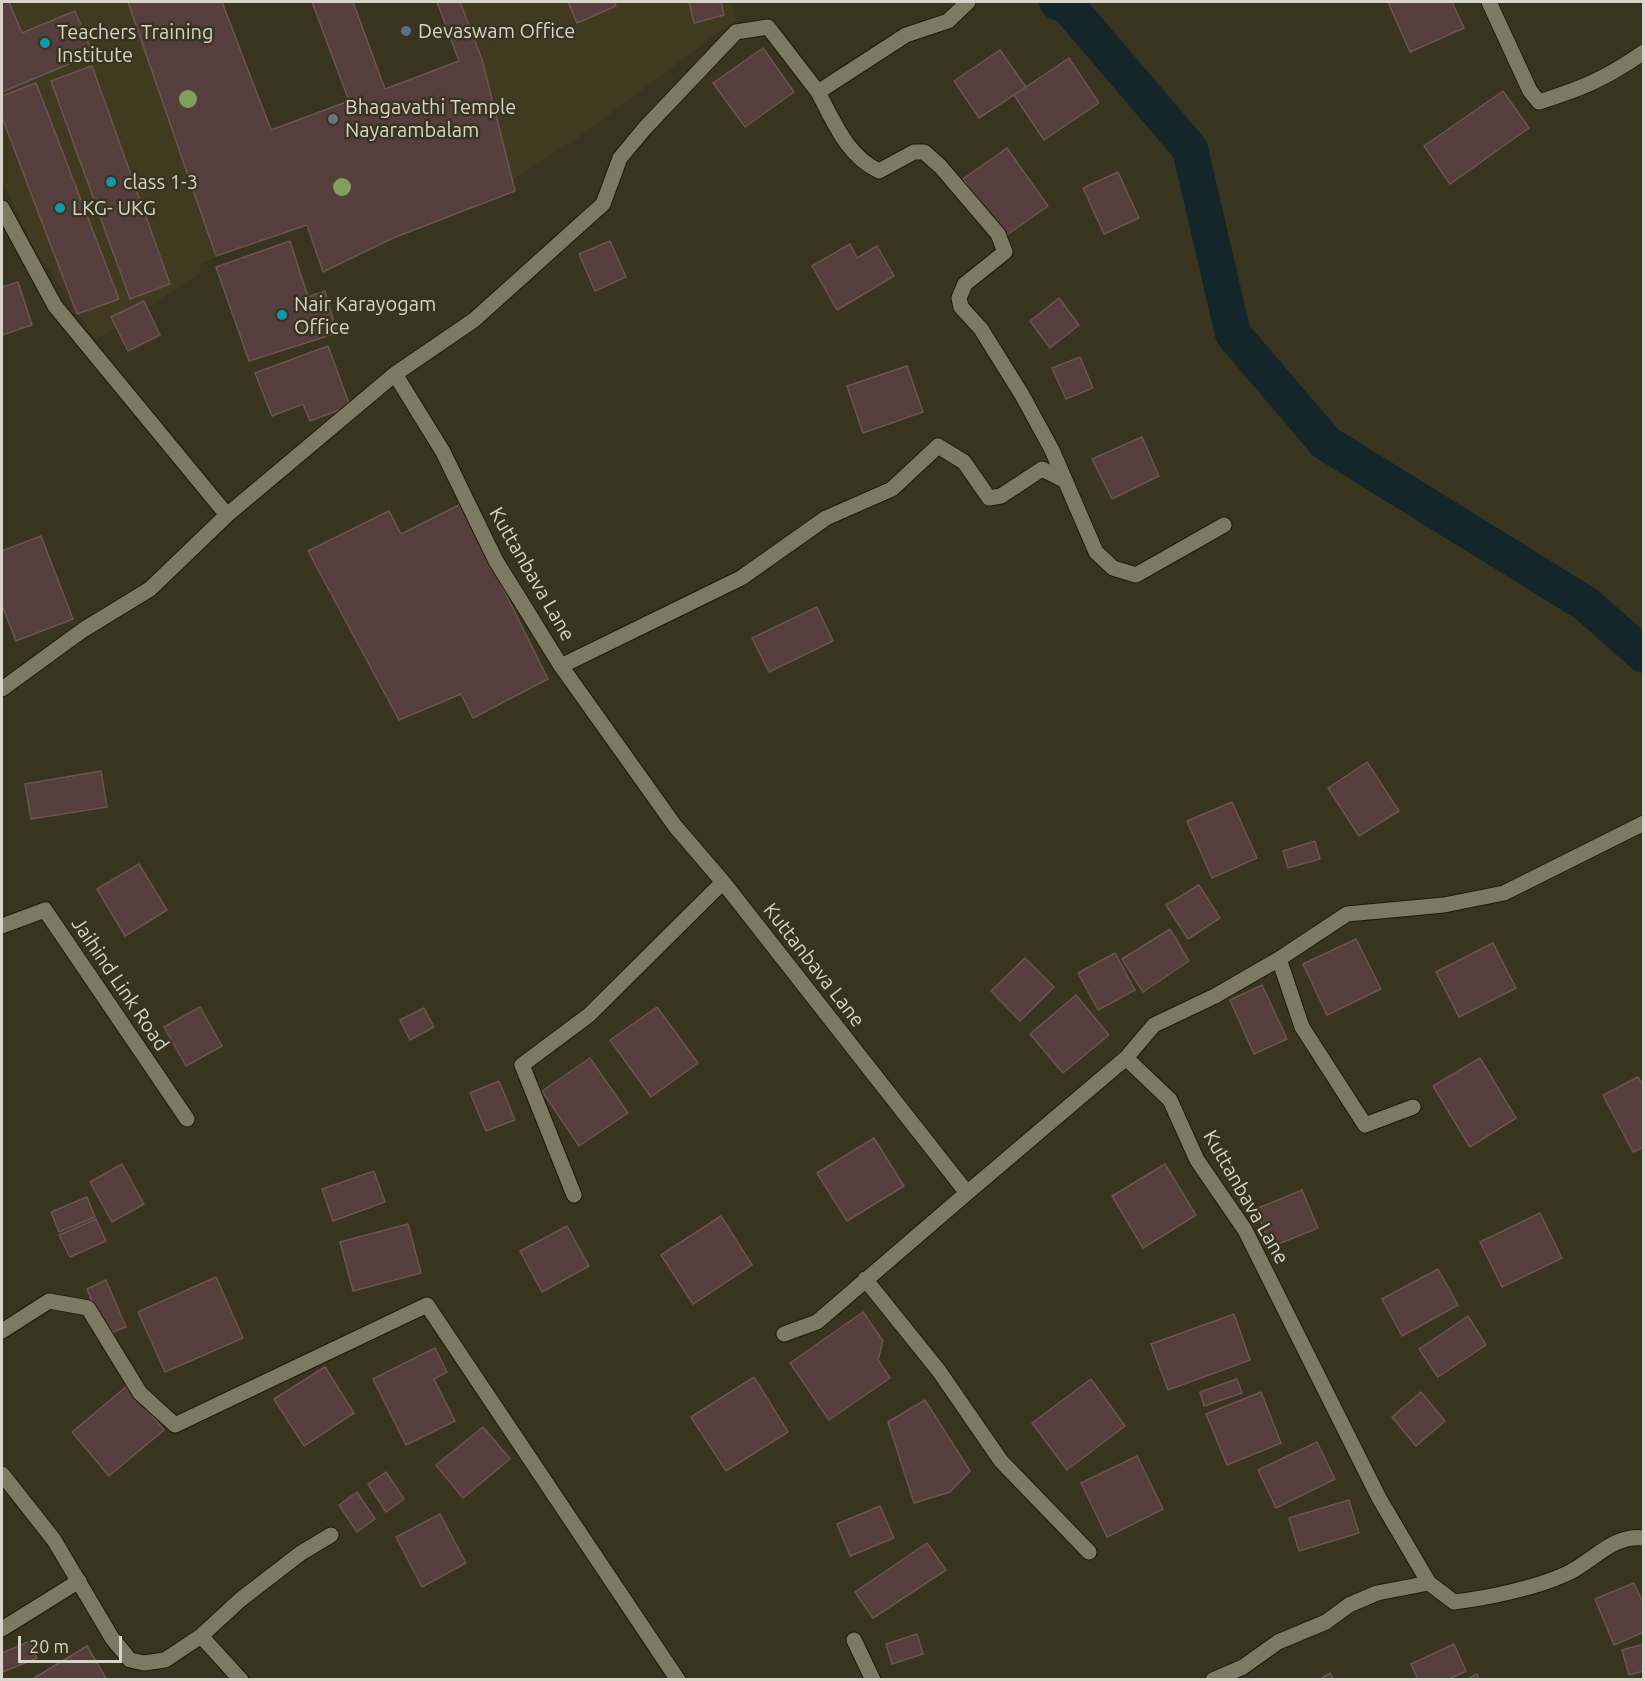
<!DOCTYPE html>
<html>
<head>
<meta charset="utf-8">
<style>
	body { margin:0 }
	#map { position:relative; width:1645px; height:1681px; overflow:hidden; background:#383420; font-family:Ubuntu,sans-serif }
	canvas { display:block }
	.frame { position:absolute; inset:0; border:3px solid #d7d5c9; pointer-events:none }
	.scale { position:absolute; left:18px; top:1636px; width:104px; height:27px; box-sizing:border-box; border:3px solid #d7d5c9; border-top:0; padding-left:8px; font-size:18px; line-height:21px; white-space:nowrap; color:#d7d5c9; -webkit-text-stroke:4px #383420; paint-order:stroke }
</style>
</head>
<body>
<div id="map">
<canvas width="1645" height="1681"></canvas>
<div class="frame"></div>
<div class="scale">20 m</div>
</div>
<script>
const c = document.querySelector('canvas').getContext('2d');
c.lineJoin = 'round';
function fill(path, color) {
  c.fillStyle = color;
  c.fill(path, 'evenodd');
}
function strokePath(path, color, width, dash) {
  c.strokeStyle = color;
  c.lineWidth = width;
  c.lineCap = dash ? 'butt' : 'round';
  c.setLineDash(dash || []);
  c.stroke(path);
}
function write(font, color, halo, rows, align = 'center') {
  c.font = font + ' Ubuntu,sans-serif';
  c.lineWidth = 5;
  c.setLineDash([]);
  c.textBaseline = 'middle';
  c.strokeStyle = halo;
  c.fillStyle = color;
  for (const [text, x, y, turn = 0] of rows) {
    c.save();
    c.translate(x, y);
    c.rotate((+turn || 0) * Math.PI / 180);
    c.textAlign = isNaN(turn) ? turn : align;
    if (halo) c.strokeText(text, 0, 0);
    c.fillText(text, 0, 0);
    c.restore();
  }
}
const built = new Path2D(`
	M 2,2 L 130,2 L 216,256 L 200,265 L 199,274 L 96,340 L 30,241 L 2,181 Z
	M 460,2 L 732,2 L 735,20 L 579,137 L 512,180 L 482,59 Z`);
const canal = new Path2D(`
	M 1057,2 L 1068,6 L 1190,149 L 1233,334 L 1326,443 L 1586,604 L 1644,655`);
const building = new Path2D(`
	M 2,2 L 9,2 L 22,33 L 75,11 L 93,54 L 2,92 Z
	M 128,2 L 460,2 L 482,59 L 515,191 L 393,238 L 323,272 L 307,225 L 216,256 Z
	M 222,2 L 312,2 L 349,101 L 271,130 Z
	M 353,2 L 437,2 L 459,61 L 385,89 Z
	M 568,2 L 614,2 L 616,6 L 577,23 Z
	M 689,2 L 721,2 L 724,15 L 694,23 Z
	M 1388,2 L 1452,2 L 1464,28 L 1410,52 Z
	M 763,48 L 794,92 L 745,127 L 713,83 Z
	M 1000,50 L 1026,87 L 979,118 L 954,81 Z
	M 1069,58 L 1099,103 L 1044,140 L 1014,95 Z
	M 92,66 L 170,284 L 130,299 L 51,81 Z
	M 36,83 L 119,299 L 77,314 L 2,117 L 2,96 Z
	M 1503,91 L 1529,128 L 1450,184 L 1424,146 Z
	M 1007,148 L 1048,206 L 1004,237 L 963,179 Z
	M 1118,172 L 1139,218 L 1104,234 L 1083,188 Z
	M 290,241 L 308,297 L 325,291 L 337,333 L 249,361 L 216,267 Z
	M 610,241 L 626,277 L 595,291 L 579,254 Z
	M 850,244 L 857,258 L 877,246 L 894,276 L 837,310 L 812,266 Z
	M 18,282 L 32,325 L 2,335 L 2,287 Z
	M 1059,298 L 1079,325 L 1050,348 L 1030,321 Z
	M 144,301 L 160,335 L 128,351 L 111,317 Z
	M 328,346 L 350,406 L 310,421 L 303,404 L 272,416 L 255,373 Z
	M 1080,357 L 1093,388 L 1066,399 L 1052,368 Z
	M 907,366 L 923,412 L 863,433 L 847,386 Z
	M 1142,437 L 1159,476 L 1112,499 L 1092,459 Z
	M 461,504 L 548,679 L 473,718 L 461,694 L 399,720 L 308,551 L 389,511 L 401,534 Z
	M 41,536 L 73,619 L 16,641 L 2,605 L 2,551 Z
	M 817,607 L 833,641 L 769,672 L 752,638 Z
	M 1367,762 L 1399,811 L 1359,836 L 1328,788 Z
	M 101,771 L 107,807 L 31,819 L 25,784 Z
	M 1232,802 L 1257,858 L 1212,878 L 1187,821 Z
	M 1315,841 L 1320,859 L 1288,868 L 1283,851 Z
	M 139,864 L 167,910 L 125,936 L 97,889 Z
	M 1199,885 L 1220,918 L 1188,939 L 1166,905 Z
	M 1170,929 L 1189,961 L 1143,992 L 1122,959 Z
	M 1356,939 L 1381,989 L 1327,1015 L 1303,964 Z
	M 1493,943 L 1516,988 L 1459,1017 L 1436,972 Z
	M 1115,953 L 1135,990 L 1098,1010 L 1078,973 Z
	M 1025,958 L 1054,987 L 1020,1021 L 991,991 Z
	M 1262,985 L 1287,1039 L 1254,1054 L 1230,1000 Z
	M 1076,995 L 1109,1035 L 1063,1073 L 1030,1034 Z
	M 200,1007 L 222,1046 L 186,1066 L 164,1027 Z
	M 657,1007 L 698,1063 L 651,1097 L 610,1040 Z
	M 424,1008 L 434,1027 L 410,1040 L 400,1020 Z
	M 590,1058 L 628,1113 L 579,1146 L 542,1091 Z
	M 1480,1058 L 1516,1118 L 1470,1147 L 1433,1086 Z
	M 1638,1077 L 1644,1087 L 1644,1147 L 1633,1152 L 1603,1095 Z
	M 499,1081 L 515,1120 L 486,1131 L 470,1093 Z
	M 874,1138 L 904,1186 L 847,1221 L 817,1173 Z
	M 122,1164 L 144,1204 L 112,1222 L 90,1182 Z
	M 1165,1164 L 1196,1215 L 1143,1248 L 1112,1196 Z
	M 374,1171 L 385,1202 L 333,1221 L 322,1189 Z
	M 1302,1190 L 1318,1228 L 1271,1247 L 1256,1209 Z
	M 87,1197 L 95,1217 L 59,1232 L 51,1212 Z
	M 1540,1213 L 1562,1258 L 1502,1287 L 1480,1242 Z
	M 721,1216 L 752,1265 L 693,1304 L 661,1255 Z
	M 96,1219 L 106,1241 L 70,1257 L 59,1235 Z
	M 408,1224 L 421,1273 L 353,1291 L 340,1242 Z
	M 567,1226 L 589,1266 L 542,1292 L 520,1251 Z
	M 1438,1269 L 1458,1305 L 1402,1336 L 1382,1299 Z
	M 216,1277 L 243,1338 L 165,1372 L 138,1312 Z
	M 106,1280 L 126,1327 L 106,1335 L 87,1289 Z
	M 863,1312 L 883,1341 L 878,1360 L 890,1378 L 829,1420 L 790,1363 Z
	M 1234,1314 L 1250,1360 L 1168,1390 L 1151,1344 Z
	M 1468,1316 L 1486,1345 L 1438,1377 L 1419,1349 Z
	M 435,1348 L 447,1372 L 434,1379 L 455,1421 L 406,1445 L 373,1379 Z
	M 325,1367 L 354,1413 L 304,1446 L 274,1399 Z
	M 754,1377 L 788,1432 L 726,1471 L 691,1417 Z
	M 1091,1379 L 1125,1426 L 1067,1470 L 1032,1423 Z
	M 1237,1379 L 1242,1393 L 1204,1406 L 1200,1392 Z
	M 127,1386 L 164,1430 L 109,1476 L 72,1432 Z
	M 1261,1392 L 1281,1443 L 1227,1465 L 1206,1414 Z
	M 1421,1392 L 1445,1421 L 1416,1446 L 1392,1417 Z
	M 925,1400 L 970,1471 L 950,1492 L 914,1503 L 888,1422 Z
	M 483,1427 L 510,1459 L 463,1498 L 436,1465 Z
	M 1317,1442 L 1335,1479 L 1276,1508 L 1258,1470 Z
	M 1137,1456 L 1163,1509 L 1107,1537 L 1081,1483 Z
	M 386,1472 L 404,1499 L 386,1512 L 368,1484 Z
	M 357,1492 L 375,1519 L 357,1532 L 339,1505 Z
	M 1349,1500 L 1359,1533 L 1299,1551 L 1289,1518 Z
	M 880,1506 L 894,1538 L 850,1556 L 837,1524 Z
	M 440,1514 L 466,1563 L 422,1587 L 396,1537 Z
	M 927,1543 L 946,1570 L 873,1618 L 855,1592 Z
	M 1634,1583 L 1644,1605 L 1644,1632 L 1614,1645 L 1595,1599 Z
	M 917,1634 L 923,1654 L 892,1664 L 886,1644 Z
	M 30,1641 L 37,1658 L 3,1672 L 2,1653 Z
	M 1454,1644 L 1466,1671 L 1447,1680 L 1418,1680 L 1411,1664 Z
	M 1644,1644 L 1644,1671 L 1629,1675 L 1622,1650 Z
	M 87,1646 L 107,1680 L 31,1680 Z
	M 1330,1673 L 1334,1680 L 1319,1680 Z
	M 1477,1674 L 1480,1680 L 1466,1680 Z`);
const minor = new Path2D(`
	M 1489,2 L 1530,91 L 1539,102 C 1583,88 1605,79 1644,52
	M 818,92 C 834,122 847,156 879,171 L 914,152 L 924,152 L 940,166 L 998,234 L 1005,252 L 965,284 L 959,298 L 961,307 L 981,329 L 1022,395 L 1052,450 L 1096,552 L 1113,568 L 1136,575 L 1224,525
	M 2,208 L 55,306 L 227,515 L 395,374 L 443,452 L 496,561 L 561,666 L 675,826 L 723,882 L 967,1193 L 1126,1058 L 1170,1100 L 1197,1160 L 1245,1230 L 1379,1498 L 1429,1583 L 1454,1602 C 1487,1598 1536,1588 1566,1574 C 1593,1562 1612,1534 1644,1538
	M 395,374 L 474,320 L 603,204 L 620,158 L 645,128 L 736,32 L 768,27 L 818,92 L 906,35 L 948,21 L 968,2
	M 561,666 L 741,578 L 826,518 L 892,489 L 938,446 L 964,462 L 989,498 L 1001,496 L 1042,469 L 1062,479
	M 2,689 L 83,630 L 150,589 L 227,515
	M 2,926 L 45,910 L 187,1119
	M 1279,959 L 1302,1027 L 1365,1125 L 1413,1107
	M 1126,1058 L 1154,1025 L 1215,996 L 1279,959 L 1347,914 L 1444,905 L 1504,893 L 1644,823
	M 574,1195 L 522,1065 L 589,1015 L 723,882
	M 865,1279 L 939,1371 L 1001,1461 L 1089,1552
	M 2,1331 L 49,1301 L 88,1308 L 140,1393 L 175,1425 L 427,1305 L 678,1680
	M 784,1334 L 817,1322 L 967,1193
	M 2,1474 L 54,1540 L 112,1638 L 130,1660 L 144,1663 L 165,1660 L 201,1636 L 240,1600 L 301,1553 L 331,1535
	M 2,1629 L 79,1581
	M 201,1636 L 241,1680
	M 854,1640 L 873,1680
	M 1213,1680 L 1243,1667 L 1278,1642 L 1326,1622 L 1349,1605 L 1377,1593 L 1429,1583`);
const trees = [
	[188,99],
	[342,187]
];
const markers = [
	[406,31,6,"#5c6f8a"],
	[45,43,6,"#0f9aa8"],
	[333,119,6,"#6b7280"],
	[111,182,6,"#0f9aa8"],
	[60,208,6,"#0f9aa8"],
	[282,315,6,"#0f9aa8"]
];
const poiNames = [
	["Devaswam Office",418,31],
	["Teachers Training",57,32],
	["Institute",57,55],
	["Bhagavathi Temple",345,107],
	["Nayarambalam",345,130],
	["class 1-3",123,182],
	["LKG- UKG",72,208],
	["Nair Karayogam",294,304],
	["Office",294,327]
];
const streetNames = [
	["Kuttanbava Lane",532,574,60],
	["Kuttanbava Lane",814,965,52],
	["Jaihind Link Road",120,984,56],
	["Kuttanbava Lane",1246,1197,60]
];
fill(built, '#403b20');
strokePath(canal, '#142629', 36);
fill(building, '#553e3c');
strokePath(building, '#6c5451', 1.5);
strokePath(minor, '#1f1b08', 17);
strokePath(minor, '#7d7963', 15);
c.fillStyle = '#80a05b';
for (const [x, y] of trees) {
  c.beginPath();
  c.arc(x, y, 9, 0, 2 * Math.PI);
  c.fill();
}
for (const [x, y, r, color] of markers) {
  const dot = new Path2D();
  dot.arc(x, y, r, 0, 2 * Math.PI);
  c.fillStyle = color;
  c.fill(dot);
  strokePath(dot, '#383420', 2);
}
write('20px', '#d7d5c9', '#383420', poiNames, 'left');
write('20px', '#d7d5c9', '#383420', streetNames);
</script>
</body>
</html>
